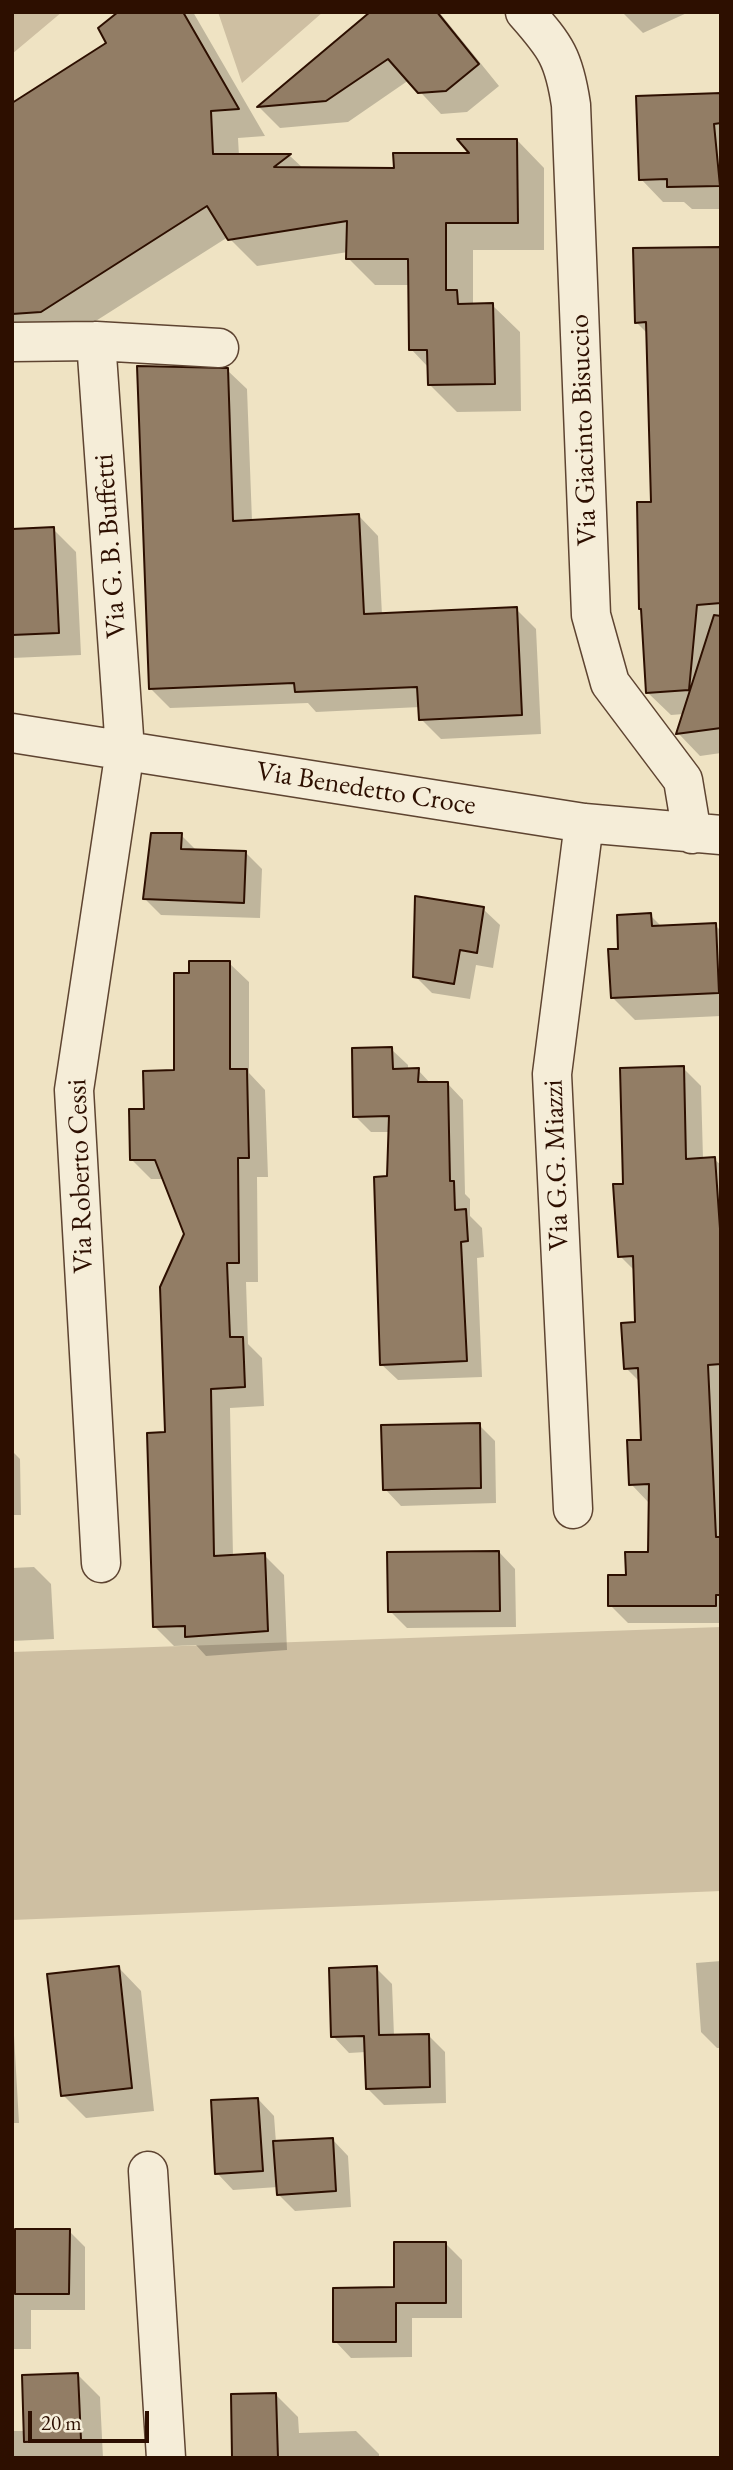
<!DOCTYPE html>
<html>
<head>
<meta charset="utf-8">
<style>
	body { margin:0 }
	#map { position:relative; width:733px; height:2470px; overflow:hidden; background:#efe3c3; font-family:"EB Garamond",serif }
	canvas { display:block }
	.frame { position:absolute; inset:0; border:14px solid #2d0f00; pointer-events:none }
	.scale { position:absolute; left:28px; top:2411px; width:121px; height:32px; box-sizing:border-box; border:4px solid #2d0f00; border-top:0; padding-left:9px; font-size:21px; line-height:24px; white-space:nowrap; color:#2d0f00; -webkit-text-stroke:5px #f5edd8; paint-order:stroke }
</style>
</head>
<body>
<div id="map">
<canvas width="733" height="2470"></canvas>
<div class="frame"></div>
<div class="scale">20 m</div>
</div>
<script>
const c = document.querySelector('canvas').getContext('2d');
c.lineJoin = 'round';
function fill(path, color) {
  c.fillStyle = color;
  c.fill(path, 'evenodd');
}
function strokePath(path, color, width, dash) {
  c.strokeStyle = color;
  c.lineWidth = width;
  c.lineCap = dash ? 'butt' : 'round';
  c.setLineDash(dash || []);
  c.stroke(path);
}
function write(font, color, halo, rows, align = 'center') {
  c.font = font + ' "EB Garamond",serif';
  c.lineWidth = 6;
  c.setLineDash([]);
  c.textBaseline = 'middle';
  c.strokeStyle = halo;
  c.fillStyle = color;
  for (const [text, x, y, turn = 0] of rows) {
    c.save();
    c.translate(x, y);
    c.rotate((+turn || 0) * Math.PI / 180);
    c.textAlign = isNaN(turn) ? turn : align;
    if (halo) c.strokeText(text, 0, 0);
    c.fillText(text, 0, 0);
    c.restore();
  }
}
const green = new Path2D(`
	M 12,12 L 62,12 L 12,54 Z
	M 218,12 L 323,12 L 242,83 Z
	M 721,1627 L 721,1891 L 12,1920 L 12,1652 Z`);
const shadow = new Path2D(`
	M 121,12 L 193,12 L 265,136 L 238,138 L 239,156 L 290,156 L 304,169 L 396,169 L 473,155 L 517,140 L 544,168 L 544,250 L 473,250 L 473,305 L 492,305 L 520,332 L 521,411 L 457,412 L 430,385 L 429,368 L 411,349 L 410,285 L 375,285 L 348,258 L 348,252 L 257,266 L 228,237 L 69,338 L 12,342 L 12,105 L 109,43 Z
	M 374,12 L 439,12 L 499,86 L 467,112 L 441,114 L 409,80 L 348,122 L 280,128 L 259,107 Z
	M 622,12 L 689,12 L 643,33 Z
	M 721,95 L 721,209 L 692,209 L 684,202 L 663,202 L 641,179 Z
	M 721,249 L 721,753 L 700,756 L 678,733 L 684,714 L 671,715 L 648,693 L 643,611 L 640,608 L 653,503 L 648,334 L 636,322 Z
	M 227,370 L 247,389 L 252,521 L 359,516 L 378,536 L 382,615 L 516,609 L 536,629 L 541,734 L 441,739 L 421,719 L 420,707 L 316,712 L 308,703 L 170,708 L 150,688 Z
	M 53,529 L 76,552 L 81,655 L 12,658 L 12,531 Z
	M 181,835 L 197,851 L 246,853 L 262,869 L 260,918 L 161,915 L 144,898 Z
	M 483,909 L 500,925 L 493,968 L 476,965 L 470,999 L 432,993 L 415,976 Z
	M 650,915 L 662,927 L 715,925 L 721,931 L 721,1016 L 635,1020 L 612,997 L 620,951 Z
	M 229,963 L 249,982 L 249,1073 L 265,1090 L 268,1177 L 257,1177 L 258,1282 L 246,1282 L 248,1344 L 262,1358 L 264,1406 L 230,1408 L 233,1557 L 264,1555 L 284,1575 L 287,1650 L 206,1656 L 196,1645 L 174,1646 L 154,1626 L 167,1434 L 186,1234 L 164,1179 L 151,1179 L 131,1159 L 146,1110 L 176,1072 L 191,975 Z
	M 391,1049 L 408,1065 L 408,1070 L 418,1070 L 431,1084 L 447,1083 L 463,1100 L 465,1194 L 470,1199 L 470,1216 L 482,1228 L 484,1257 L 477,1258 L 482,1377 L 398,1380 L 381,1364 L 390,1132 L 371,1132 L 355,1116 Z
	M 683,1068 L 701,1086 L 703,1159 L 714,1159 L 721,1165 L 721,1623 L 628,1623 L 610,1605 L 650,1554 L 649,1503 L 631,1484 L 643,1442 L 641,1383 L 626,1368 L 637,1323 L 635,1271 L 620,1256 L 625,1185 Z
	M 12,1213 L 14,1215 L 14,1290 L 12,1290 Z
	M 479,1425 L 495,1441 L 496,1503 L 401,1506 L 385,1489 Z
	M 12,1451 L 20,1459 L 21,1515 L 12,1515 Z
	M 499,1552 L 515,1569 L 516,1627 L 407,1628 L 390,1611 Z
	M 34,1567 L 51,1584 L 54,1639 L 12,1641 L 12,1568 Z
	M 721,1961 L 721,2048 L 717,2048 L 701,2032 L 696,1963 Z
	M 119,1968 L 141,1991 L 154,2111 L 86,2118 L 63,2095 Z
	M 376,1968 L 392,1984 L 394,2036 L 428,2035 L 445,2052 L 446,2103 L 384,2105 L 367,2088 L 366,2052 L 349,2053 L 333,2036 Z
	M 12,2000 L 19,2123 L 12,2123 Z
	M 258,2099 L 274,2116 L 276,2143 L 332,2139 L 348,2156 L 351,2207 L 295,2211 L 278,2194 L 278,2187 L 233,2190 L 217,2173 Z
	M 69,2231 L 85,2247 L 85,2310 L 31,2310 L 31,2349 L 12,2349 L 12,2283 L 17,2283 Z
	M 445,2243 L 462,2260 L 462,2318 L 412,2318 L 412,2357 L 351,2358 L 335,2341 Z
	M 77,2374 L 100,2397 L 103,2458 L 12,2458 L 12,2431 L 26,2431 Z
	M 275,2394 L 298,2417 L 299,2433 L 356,2431 L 379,2454 L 379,2458 L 234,2458 Z`);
const building = new Path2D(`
	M 118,12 L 183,12 L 239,109 L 211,111 L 213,154 L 291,154 L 274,167 L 394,168 L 393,153 L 469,153 L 457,139 L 517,139 L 518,223 L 446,223 L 446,290 L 457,290 L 458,304 L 493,303 L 495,384 L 428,385 L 427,350 L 409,350 L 408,259 L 346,259 L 347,221 L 228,240 L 207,206 L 41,312 L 12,314 L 12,103 L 106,43 L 98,28 Z
	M 370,12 L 437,12 L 479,64 L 446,91 L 418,93 L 388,59 L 326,101 L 257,107 Z
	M 721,93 L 721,123 L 714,124 L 720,186 L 667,187 L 667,179 L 639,180 L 636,96 Z
	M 721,247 L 721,603 L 697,605 L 689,690 L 646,693 L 641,609 L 639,609 L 637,502 L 651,502 L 646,322 L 635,323 L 633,248 Z
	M 137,366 L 228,368 L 233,521 L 359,514 L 364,614 L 517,607 L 522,715 L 419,720 L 417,687 L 295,692 L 294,683 L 149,689 Z
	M 54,527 L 59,633 L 12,635 L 12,529 Z
	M 714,615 L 721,616 L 721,728 L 676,734 Z
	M 151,833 L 182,833 L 181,849 L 246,851 L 244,903 L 143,899 Z
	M 415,896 L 484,907 L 477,953 L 460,950 L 454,984 L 413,977 Z
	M 651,913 L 652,926 L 716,923 L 719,993 L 611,998 L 608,949 L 618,949 L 617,915 Z
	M 189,961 L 230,961 L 230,1069 L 247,1069 L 249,1158 L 238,1158 L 239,1263 L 227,1263 L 230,1337 L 243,1337 L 245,1387 L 211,1389 L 214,1556 L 265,1553 L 268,1631 L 185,1637 L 185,1626 L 153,1627 L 147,1433 L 165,1432 L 160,1287 L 184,1234 L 155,1160 L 130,1160 L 129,1109 L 144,1109 L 143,1071 L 174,1070 L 174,973 L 189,973 Z
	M 392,1047 L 393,1069 L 419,1068 L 418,1082 L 448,1082 L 450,1181 L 454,1181 L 455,1210 L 466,1209 L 468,1241 L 461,1242 L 467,1361 L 380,1365 L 374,1177 L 387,1176 L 389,1116 L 353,1117 L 352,1048 Z
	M 684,1066 L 686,1159 L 715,1157 L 721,1243 L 721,1364 L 708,1365 L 716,1537 L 721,1537 L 721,1595 L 716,1595 L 716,1606 L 608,1606 L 608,1575 L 626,1575 L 625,1552 L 648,1552 L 649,1484 L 629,1485 L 627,1440 L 641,1440 L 638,1368 L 624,1369 L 621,1323 L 635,1322 L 633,1256 L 618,1257 L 613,1184 L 623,1184 L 620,1068 Z
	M 480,1423 L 481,1488 L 383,1490 L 381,1425 Z
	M 499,1551 L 500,1611 L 388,1612 L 387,1552 Z
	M 119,1966 L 132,2088 L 61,2096 L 47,1974 Z
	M 377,1966 L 379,2035 L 429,2034 L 430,2087 L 366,2089 L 364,2036 L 331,2037 L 329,1968 Z
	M 258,2098 L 263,2171 L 215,2174 L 211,2100 Z
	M 333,2138 L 336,2191 L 277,2195 L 273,2141 Z
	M 15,2229 L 70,2229 L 69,2294 L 15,2294 Z
	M 394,2242 L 446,2242 L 446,2303 L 396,2303 L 396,2342 L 333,2342 L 333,2288 L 394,2287 Z
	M 78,2373 L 81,2440 L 24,2442 L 22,2375 Z
	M 276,2393 L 278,2458 L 232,2458 L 231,2394 Z`);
const minor = new Path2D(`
	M 525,12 C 556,47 564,58 571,105 L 591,615 L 610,683 L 683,780 L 692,834
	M 96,341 L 125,750 L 74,1090 L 101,1563
	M 12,342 L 96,341 L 219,348
	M 12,733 L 584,823 L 721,835
	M 573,1509 L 552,1074 L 584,823
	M 148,2171 L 166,2458`);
const streetNames = [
	["Via Giacinto Bisuccio",584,430,-92],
	["Via G. B. Buffetti",111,546,-94],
	["Via Benedetto Croce",366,789,9],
	["Via G.G. Miazzi",557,1165,-92],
	["Via Roberto Cessi",81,1176,-92]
];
fill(green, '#cebfa2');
fill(shadow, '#0003');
fill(building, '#927d65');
strokePath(building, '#2d0f00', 2);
strokePath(minor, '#5e4431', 41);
strokePath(minor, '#f5edd8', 38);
write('28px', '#2d0f00', '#f5edd8', streetNames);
</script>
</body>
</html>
